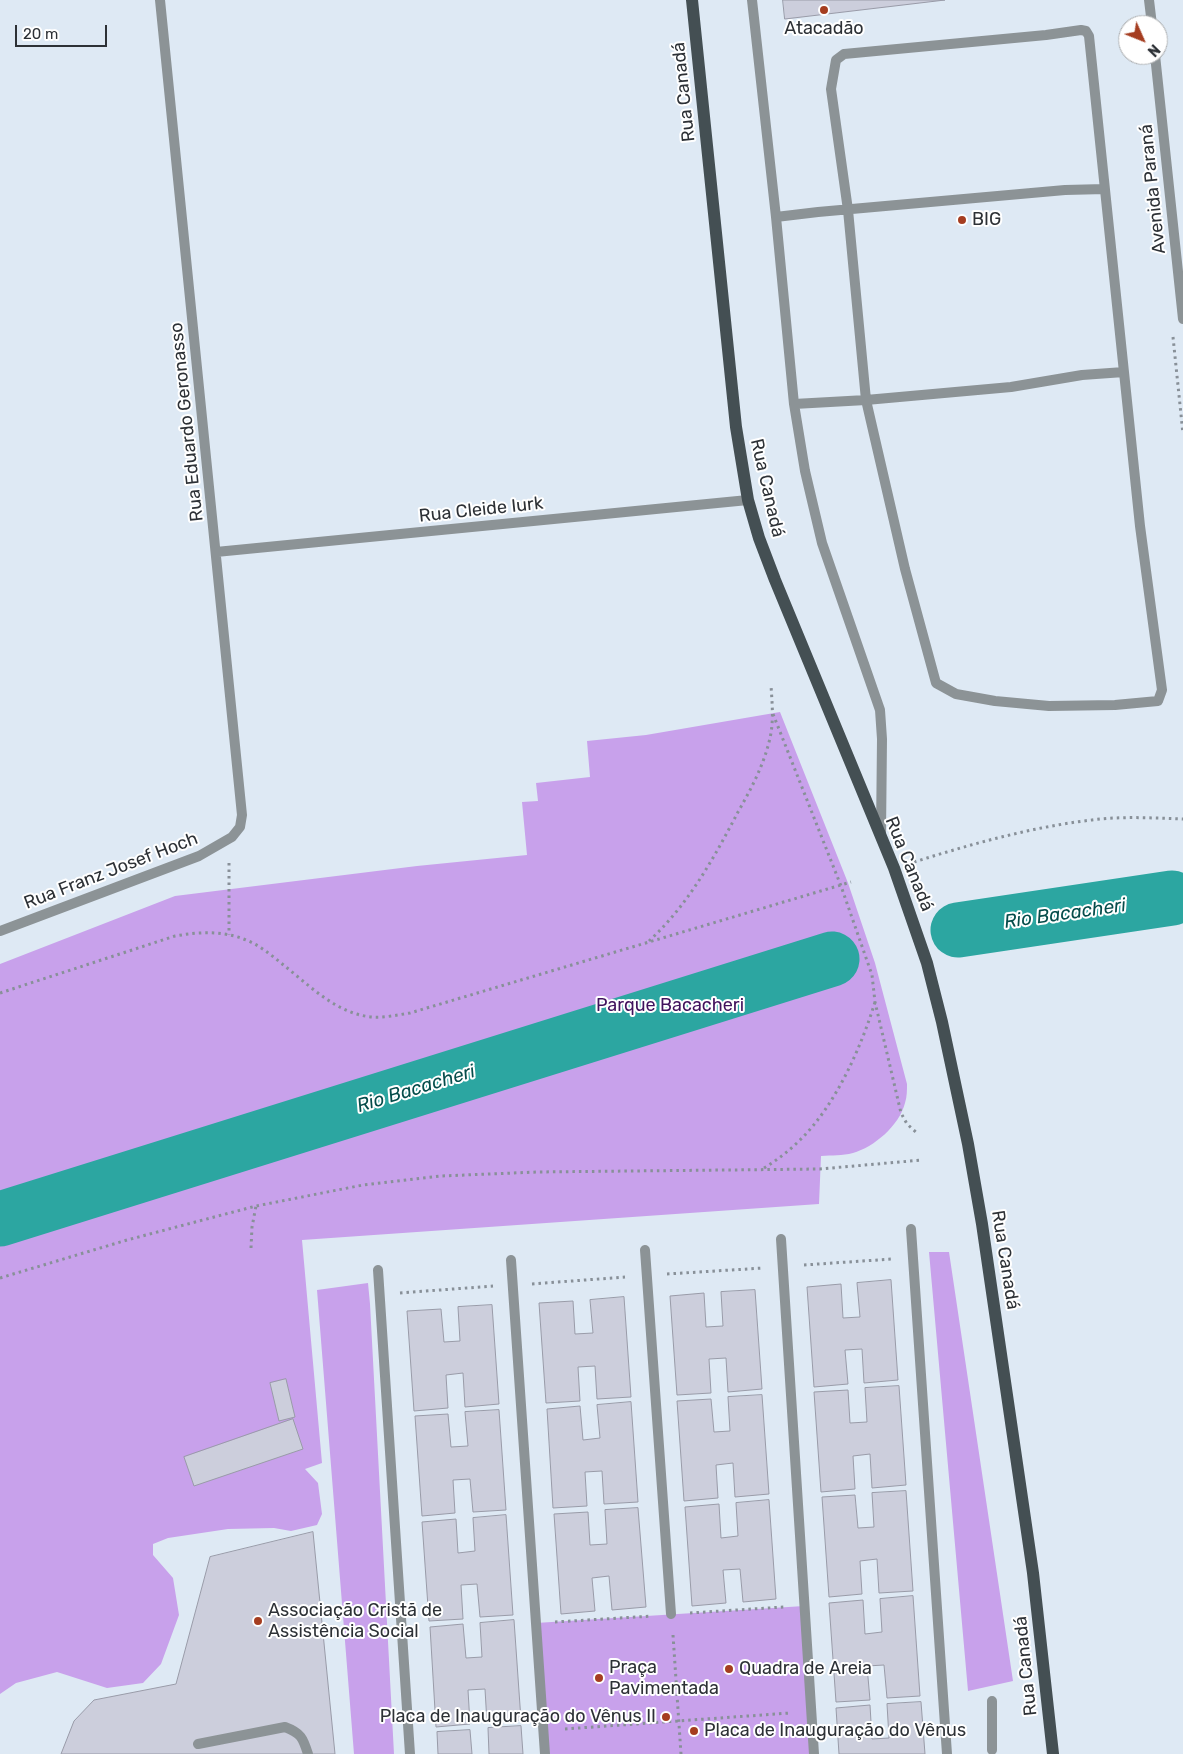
<!DOCTYPE html>
<html>
<head>
<meta charset="utf-8">
<style>
	body { margin:0 }
	#map { position:relative; width:1183px; height:1754px; overflow:hidden; background:#dee9f4; font-family:Rubik,sans-serif }
	canvas { display:block }
	.north { position:absolute; left:1118px; top:15px; width:50px; height:50px; box-sizing:border-box; background:#fff; border:1px solid #abadaf; border-radius:50%; rotate:134deg; font-size:14px; font-weight:700; line-height:20px; text-align:center; color:#2d3136 }
	.north::after { content:''; display:block; margin:auto; width:18px; height:22px; background:#a53d20; clip-path:polygon(50% 0,100% 100%,50% 72%,0 100%) }
	.scale { position:absolute; left:15px; top:25px; width:92px; height:22px; box-sizing:border-box; border:2px solid #2d3136; border-top:0; padding-left:6px; font-size:15px; line-height:18px; white-space:nowrap; color:#2d3136; -webkit-text-stroke:4px #fff; paint-order:stroke }
</style>
</head>
<body>
<div id="map">
<canvas width="1183" height="1754"></canvas>
<div class="north">N</div>
<div class="scale">20 m</div>
</div>
<script>
const c = document.querySelector('canvas').getContext('2d');
c.lineJoin = 'round';
function fill(path, color) {
  c.fillStyle = color;
  c.fill(path, 'evenodd');
}
function strokePath(path, color, width, dash) {
  c.strokeStyle = color;
  c.lineWidth = width;
  c.lineCap = dash ? 'butt' : 'round';
  c.setLineDash(dash || []);
  c.stroke(path);
}
function write(font, color, halo, rows, align = 'center') {
  c.font = font + ' Rubik,sans-serif';
  c.lineWidth = 4;
  c.setLineDash([]);
  c.textBaseline = 'middle';
  c.strokeStyle = halo;
  c.fillStyle = color;
  for (const [text, x, y, turn = 0] of rows) {
    c.save();
    c.translate(x, y);
    c.rotate((+turn || 0) * Math.PI / 180);
    c.textAlign = isNaN(turn) ? turn : align;
    if (halo) c.strokeText(text, 0, 0);
    c.fillText(text, 0, 0);
    c.restore();
  }
}
const green = new Path2D(`
	M 780,712 L 848,883 L 875,963 L 907,1084 C 907,1090 907,1097 905,1103 C 899,1126 874,1147 853,1153 C 842,1156 832,1155 821,1156 L 819,1204 L 302,1240 L 322,1463 L 305,1469 L 318,1483 L 322,1514 L 317,1525 L 291,1531 L 274,1528 L 228,1529 L 168,1538 L 153,1544 L 153,1555 L 173,1578 L 179,1615 L 161,1664 L 143,1683 L 107,1688 L 57,1672 L 16,1683 L 0,1694 L 0,964 L 175,896 L 417,866 L 527,855 L 522,802 L 538,801 L 536,783 L 590,777 L 587,741 L 646,735 Z
	M 929,1252 L 949,1252 L 1013,1681 L 968,1691 Z
	M 368,1283 L 370,1304 L 394,1754 L 354,1754 L 317,1290 Z
	M 804,1606 L 814,1754 L 545,1754 L 536,1623 Z`);
const river = new Path2D(`
	M 958,930 L 1172,898
	M 0,1219 L 832,959`);
const building = new Path2D(`
	M 783,0 L 945,0 L 785,19 Z
	M 891,1280 L 898,1380 L 864,1383 L 862,1349 L 845,1350 L 848,1384 L 814,1387 L 807,1287 L 841,1284 L 843,1318 L 860,1317 L 857,1283 Z
	M 755,1290 L 762,1389 L 728,1392 L 726,1358 L 709,1359 L 711,1393 L 677,1395 L 670,1296 L 704,1293 L 706,1327 L 723,1326 L 721,1292 Z
	M 624,1297 L 631,1397 L 597,1399 L 595,1366 L 578,1367 L 580,1401 L 546,1403 L 539,1303 L 573,1301 L 575,1334 L 593,1333 L 590,1300 Z
	M 492,1305 L 499,1404 L 465,1407 L 463,1373 L 446,1375 L 448,1408 L 414,1411 L 407,1311 L 441,1309 L 444,1342 L 460,1341 L 458,1307 Z
	M 286,1379 L 295,1417 L 279,1421 L 270,1383 Z
	M 899,1386 L 906,1485 L 872,1488 L 870,1454 L 853,1456 L 855,1489 L 821,1492 L 814,1392 L 848,1390 L 850,1423 L 867,1422 L 865,1388 Z
	M 762,1395 L 769,1494 L 735,1497 L 733,1463 L 716,1465 L 718,1498 L 684,1501 L 677,1401 L 711,1399 L 714,1432 L 730,1431 L 728,1397 Z
	M 631,1402 L 638,1502 L 604,1504 L 602,1471 L 585,1472 L 587,1506 L 553,1508 L 547,1409 L 580,1406 L 583,1440 L 600,1438 L 597,1405 Z
	M 499,1410 L 506,1510 L 473,1512 L 470,1479 L 453,1480 L 455,1513 L 422,1516 L 415,1416 L 448,1414 L 451,1447 L 468,1446 L 465,1412 Z
	M 293,1419 L 303,1449 L 194,1486 L 184,1457 Z
	M 906,1491 L 913,1591 L 879,1593 L 877,1559 L 860,1561 L 862,1594 L 829,1597 L 822,1497 L 855,1495 L 858,1528 L 874,1527 L 872,1493 Z
	M 769,1500 L 776,1599 L 743,1602 L 740,1569 L 723,1570 L 726,1603 L 692,1606 L 685,1507 L 719,1504 L 721,1538 L 738,1536 L 736,1503 Z
	M 638,1508 L 646,1607 L 612,1610 L 609,1576 L 592,1578 L 595,1611 L 561,1614 L 554,1514 L 588,1512 L 590,1545 L 607,1544 L 605,1510 Z
	M 506,1515 L 513,1615 L 480,1617 L 477,1584 L 461,1585 L 463,1619 L 429,1621 L 422,1522 L 456,1519 L 458,1553 L 475,1551 L 473,1518 Z
	M 313,1532 L 335,1754 L 61,1754 L 74,1721 L 94,1700 L 176,1684 L 210,1557 Z
	M 913,1596 L 920,1696 L 887,1698 L 884,1665 L 867,1666 L 870,1700 L 836,1702 L 829,1603 L 863,1600 L 865,1634 L 882,1632 L 880,1599 Z
	M 514,1620 L 521,1720 L 487,1723 L 485,1689 L 468,1690 L 470,1724 L 436,1727 L 430,1627 L 463,1624 L 466,1658 L 482,1657 L 480,1623 Z
	M 921,1702 L 925,1754 L 839,1754 L 836,1708 L 870,1705 L 872,1739 L 889,1738 L 887,1704 Z
	M 521,1726 L 523,1754 L 489,1754 L 488,1728 Z
	M 470,1730 L 472,1754 L 438,1754 L 437,1732 Z`);
const path = new Path2D(`
	M 1173,337 L 1183,434
	M 773,714 L 841,886 L 872,975 L 875,1002 L 901,1113 L 907,1124 L 917,1133
	M 914,862 C 972,844 1031,827 1092,820 C 1122,816 1153,818 1183,819
	M 229,863 L 229,935
	M 649,941 C 688,905 714,858 738,812 C 751,789 764,765 770,738 C 774,720 772,703 771,685
	M 0,993 L 175,936 C 199,932 222,930 246,940 C 259,945 270,954 281,963 C 308,984 336,1014 372,1017 C 384,1018 397,1015 410,1013 L 851,882
	M 764,1168 C 777,1160 789,1151 800,1140 C 835,1106 861,1048 875,1002
	M 251,1248 L 252,1227 L 256,1206
	M 804,1265 L 892,1259
	M 667,1274 L 763,1268
	M 0,1278 L 127,1240 L 256,1206 L 363,1185 L 441,1176 L 537,1172 L 820,1169 L 922,1160
	M 532,1284 L 625,1277
	M 400,1293 L 493,1286
	M 690,1613 L 784,1607
	M 555,1622 L 652,1616
	M 673,1635 L 681,1754
	M 565,1729 L 790,1713`);
const service = new Path2D(`
	M 752,0 L 776,217 L 794,404 L 805,471 L 822,543 L 880,710 L 882,739 L 881,834
	M 1081,30 L 1086,31 L 1089,36 L 1140,526 L 1162,690 L 1158,701 L 1115,705 L 1049,706 L 995,701 L 956,694 L 936,683 L 905,569 L 866,400 L 848,210 L 831,89 L 836,60 L 844,54 L 1046,35 Z
	M 776,217 L 818,212 L 1065,190 L 1105,189
	M 794,404 L 866,400 L 1011,387 L 1082,375 L 1124,372
	M 911,1229 L 947,1754
	M 781,1239 L 814,1754
	M 645,1250 L 671,1614
	M 511,1260 L 545,1754
	M 378,1270 L 410,1754
	M 992,1701 L 992,1750
	M 198,1744 L 285,1727 C 301,1733 303,1738 308,1754`);
const minor = new Path2D(`
	M 216,552 L 748,500
	M 0,931 L 199,856 L 232,837 L 240,827 L 242,815 L 160,0`);
const tertiary = new Path2D(`
	M 1149,0 L 1152,25
	M 1155,55 L 1183,319`);
const primary = new Path2D(`
	M 692,0 L 736,427 L 748,500 L 759,538 L 775,580 L 894,868 L 927,963 L 942,1022 L 968,1144 L 982,1224 L 1033,1573 L 1053,1754`);
const markers = [
	[824,10,5,"#a53d20"],
	[962,220,5,"#a53d20"],
	[258,1621,5,"#a53d20"],
	[729,1669,5,"#a53d20"],
	[599,1678,5,"#a53d20"],
	[666,1717,5,"#a53d20"],
	[694,1731,5,"#a53d20"]
];
const poiNames = [
	["Atacadão",824,29,"center"],
	["BIG",972,220],
	["Associação Cristã de",268,1611],
	["Assistência Social",268,1632],
	["Praça",609,1668],
	["Pavimentada",609,1689],
	["Quadra de Areia",739,1669],
	["Placa de Inauguração do Vênus II",656,1717,"right"],
	["Placa de Inauguração do Vênus",704,1731]
];
const streetNames = [
	["Rua Canadá",684,92,-96],
	["Avenida Paraná",1153,189,-96],
	["Rua Eduardo Geronasso",187,422,-96],
	["Rua Canadá",767,488,77],
	["Rua Cleide Iurk",481,510,-6],
	["Rua Canadá",909,864,68],
	["Rua Franz Josef Hoch",111,871,-21],
	["Rua Canadá",1005,1260,81],
	["Rua Canadá",1026,1666,-96]
];
const parkNames = [
	["Parque Bacacheri",670,1006]
];
const waterNames = [
	["Rio Bacacheri",1065,914,-8],
	["Rio Bacacheri",416,1089,-17]
];
fill(green, '#c8a1eb');
strokePath(river, '#2ca6a1', 55);
fill(building, '#cccedc');
strokePath(building, '#999ba8', 1);
strokePath(path, '#889098', 3, [2.5, 4]);
strokePath(service, '#8c9396', 10);
strokePath(minor, '#8c9396', 10);
strokePath(tertiary, '#8c9396', 10);
strokePath(primary, '#444f53', 12);
for (const [x, y, r, color] of markers) {
  const dot = new Path2D();
  dot.arc(x, y, r, 0, 2 * Math.PI);
  c.fillStyle = color;
  c.fill(dot);
  strokePath(dot, '#fff', 2);
}
write('18px', '#2d3136', '#fff', poiNames, 'left');
write('18px', '#2d3136', '#fff', streetNames);
write('18px', '#40125d', '#fff', parkNames);
write('italic 19px', '#054d4b', '#fff', waterNames);
</script>
</body>
</html>
